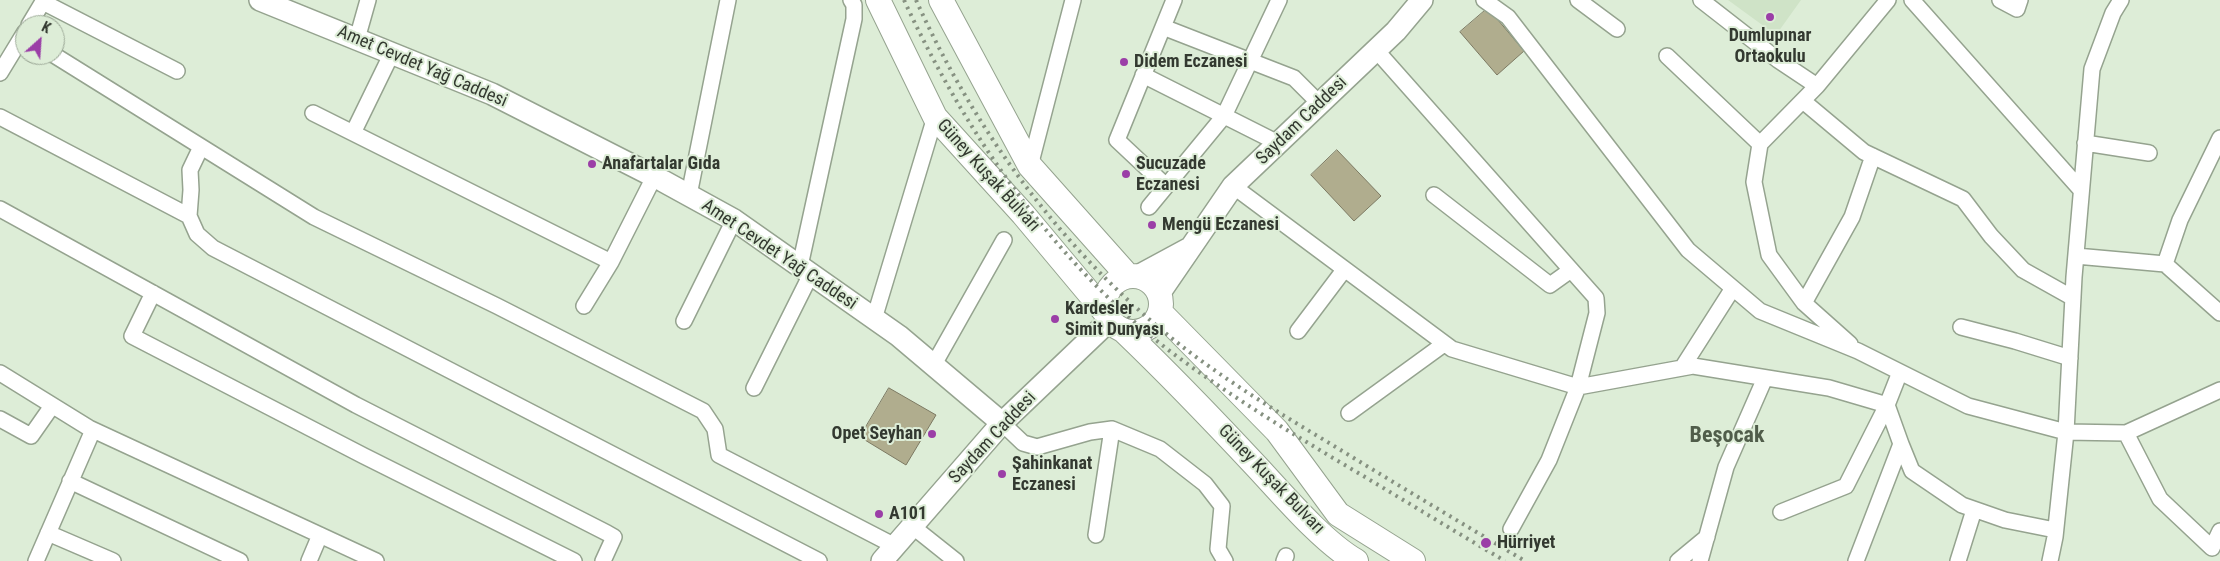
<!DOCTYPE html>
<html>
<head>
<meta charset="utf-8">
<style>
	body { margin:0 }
	#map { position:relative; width:2220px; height:561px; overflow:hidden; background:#ddedd7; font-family:"Roboto Condensed",sans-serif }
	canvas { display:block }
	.north { position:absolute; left:15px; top:15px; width:50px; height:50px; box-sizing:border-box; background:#ddedd7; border:1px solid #99a594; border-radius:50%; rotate:26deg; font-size:14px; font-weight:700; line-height:20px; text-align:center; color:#333930 }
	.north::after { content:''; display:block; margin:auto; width:18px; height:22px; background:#9b3ea7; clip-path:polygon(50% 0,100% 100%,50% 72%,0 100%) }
</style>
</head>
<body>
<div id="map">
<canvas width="2220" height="561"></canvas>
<div class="north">K</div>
</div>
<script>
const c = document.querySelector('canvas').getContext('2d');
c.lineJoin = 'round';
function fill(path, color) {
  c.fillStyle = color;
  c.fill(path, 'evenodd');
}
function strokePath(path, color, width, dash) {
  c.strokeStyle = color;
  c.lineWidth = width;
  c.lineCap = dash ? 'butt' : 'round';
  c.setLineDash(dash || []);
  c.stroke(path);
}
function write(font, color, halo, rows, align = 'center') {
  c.font = font + ' "Roboto Condensed",sans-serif';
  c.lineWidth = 4;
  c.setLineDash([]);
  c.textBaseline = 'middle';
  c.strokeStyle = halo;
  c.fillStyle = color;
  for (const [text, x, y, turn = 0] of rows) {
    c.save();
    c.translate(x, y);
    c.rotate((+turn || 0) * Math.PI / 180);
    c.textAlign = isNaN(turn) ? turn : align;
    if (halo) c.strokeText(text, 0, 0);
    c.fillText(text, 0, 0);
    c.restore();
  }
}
const built = new Path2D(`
	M 1728,0 L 1801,0 L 1776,35 Z`);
const building = new Path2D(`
	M 1488,8 L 1524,51 L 1497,75 L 1460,32 Z
	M 1337,150 L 1381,196 L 1354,221 L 1311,175 Z
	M 889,388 L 936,415 L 906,465 L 860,437 Z`);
const street = new Path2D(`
	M 1484,0 L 1508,17 L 1688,250 L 1760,311 L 1858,351 L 1968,406 L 2066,432 L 2126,433 L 2220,390
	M 1578,0 L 1617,29
	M 1701,0 L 1778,60 L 1817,86
	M 1912,0 L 2081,190
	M 2000,0 L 2017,9 L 2020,0
	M 43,2 L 177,71
	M 29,25 L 44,0
	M 1163,27 L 1294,78 L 1320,104
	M 357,39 L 368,0
	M 1376,50 L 1596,298 L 1597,313 L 1578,387 L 1549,460 L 1511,529
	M 54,55 L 314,217 L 497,306 L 703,411 L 715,429 L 719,455 L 895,546
	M 1667,56 L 1760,144
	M 0,73 L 25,32
	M 1143,75 L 1278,143
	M 1803,101 L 1864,152 L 1963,199 L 1991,236 L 2023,270 L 2073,298
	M 313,113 L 611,262
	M 0,117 L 189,216
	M 353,133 L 392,53
	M 2085,143 L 2149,153
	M 201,147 L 190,170 L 191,190 L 189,216 L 197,234 L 213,248 L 819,561
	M 1030,166 L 1073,0
	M 1166,186 L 1117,140 L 1174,0
	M 1233,186 L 1452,349 L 1578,387 L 1693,366 L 1829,388 L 1887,405 L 1900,372
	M 689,195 L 728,0
	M 1434,195 L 1550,285 L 1571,270
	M 1149,207 L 1224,116 L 1279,0
	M 0,209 L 356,405 L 607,533 L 614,537 L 603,561
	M 2076,256 L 2165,264 L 2220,313
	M 2165,264 L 2180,220 L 2220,138
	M 800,266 L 854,19 L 854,5 L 851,0
	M 153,293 L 132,336 L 364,456 L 574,561
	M 1804,303 L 1852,217 L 1873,156
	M 584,306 L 611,262 L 654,177
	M 874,319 L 935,117
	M 684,321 L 734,220
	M 1961,327 L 2015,341 L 2070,358
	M 1298,331 L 1344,270
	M 1850,344 L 1804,303 L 1769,255 L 1754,182 L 1760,144 L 1817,86 L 1888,0
	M 933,366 L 1004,240
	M 1682,368 L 1733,288
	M 0,373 L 89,428 L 376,561
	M 754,388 L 811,274
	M 1349,413 L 1444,344
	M 0,419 L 31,436 L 52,406
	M 1002,423 L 1023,443 L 1037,447 L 1090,432 L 1112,429 L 1160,449 L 1205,484 L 1222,506 L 1218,549 L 1225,561
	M 2126,433 L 2160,499 L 2212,548 L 2220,531
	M 1901,444 L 1912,471 L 1962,505 L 2005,520 L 2055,530
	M 70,481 L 240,561
	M 1781,512 L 1846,486 L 1887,405
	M 912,526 L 956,561
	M 48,533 L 113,561
	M 1096,535 L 1112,429
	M 36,561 L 93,430
	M 309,561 L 320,535
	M 1284,561 L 1286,556
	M 1678,561 L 1707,537
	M 1700,561 L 1726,467 L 1765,378
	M 1856,561 L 1901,444 L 1887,405
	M 1958,561 L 1974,510
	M 2050,561 L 2055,537 L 2066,432 L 2074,277 L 2092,69 L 2113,13 L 2121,0`);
const secondary = new Path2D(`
	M 260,0 L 492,94 L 663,181 L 734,220 L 899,336 L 1002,423
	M 1138,276 L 1188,249
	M 1159,294 L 1233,186 L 1396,31 L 1422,0
	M 882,561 L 1002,423 L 1109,321`);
const primary = new Path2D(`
	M 878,0 L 935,117 L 1023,214 L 1105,312
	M 941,0 L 1030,166 L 1128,276
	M1105 304a28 28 0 1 1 56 0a28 28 0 1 1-56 0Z
	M 1160,312 L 1277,431 L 1338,514 L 1413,561
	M 1124,331 C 1170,375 1214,421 1257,467 C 1284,496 1323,542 1356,561`);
const rail = new Path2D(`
	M 904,0 C 964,130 1049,255 1162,345 C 1218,388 1278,425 1338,461 C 1394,494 1449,528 1505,561
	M 916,0 C 974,129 1059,246 1169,336 C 1222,379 1281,414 1339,449 C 1401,487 1463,524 1525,561`);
const markers = [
	[1770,17,5,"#9b3ea7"],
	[1124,62,5,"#9b3ea7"],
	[592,164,5,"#9b3ea7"],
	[1126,174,5,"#9b3ea7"],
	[1152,225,5,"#9b3ea7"],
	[1055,319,5,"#9b3ea7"],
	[932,434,5,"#9b3ea7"],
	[1002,474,5,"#9b3ea7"],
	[879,514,5,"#9b3ea7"],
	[1486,543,6,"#9b3ea7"]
];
const poiNames = [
	["Dumlupınar",1770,36,"center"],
	["Ortaokulu",1770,57,"center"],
	["Didem Eczanesi",1134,62],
	["Anafartalar Gıda",602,164],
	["Sucuzade",1136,164],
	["Eczanesi",1136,185],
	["Mengü Eczanesi",1162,225],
	["Kardesler",1065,309],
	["Simit Dunyası",1065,330],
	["Opet Seyhan",922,434,"right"],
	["Şahinkanat",1012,464],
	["Eczanesi",1012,485],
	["A101",889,514],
	["Hürriyet",1497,543]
];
const streetNames = [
	["Amet Cevdet Yağ Caddesi",422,67,23],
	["Saydam Caddesi",1302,121,-44],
	["Güney Kuşak Bulvarı",988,176,48],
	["Amet Cevdet Yağ Caddesi",779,255,34],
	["Saydam Caddesi",993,438,-47],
	["Güney Kuşak Bulvarı",1271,480,46]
];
const districtNames = [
	["Beşocak",1727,436]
];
fill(built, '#cfe3c7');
fill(building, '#b0ad8e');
strokePath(building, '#7c7962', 1);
strokePath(street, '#95a38f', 18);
strokePath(secondary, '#95a38f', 24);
strokePath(primary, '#95a38f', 26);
strokePath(street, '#fff', 15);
strokePath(secondary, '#fff', 21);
strokePath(primary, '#fff', 24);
strokePath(rail, '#869181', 4, [2.5, 5]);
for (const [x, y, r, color] of markers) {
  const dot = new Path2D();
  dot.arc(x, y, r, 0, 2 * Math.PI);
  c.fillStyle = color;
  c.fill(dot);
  strokePath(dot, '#ddedd7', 2);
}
write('bold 18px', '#333930', '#ddedd7', poiNames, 'left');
write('18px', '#333930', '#ddedd7', streetNames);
write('bold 22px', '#505d4a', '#ddedd7', districtNames);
</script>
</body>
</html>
